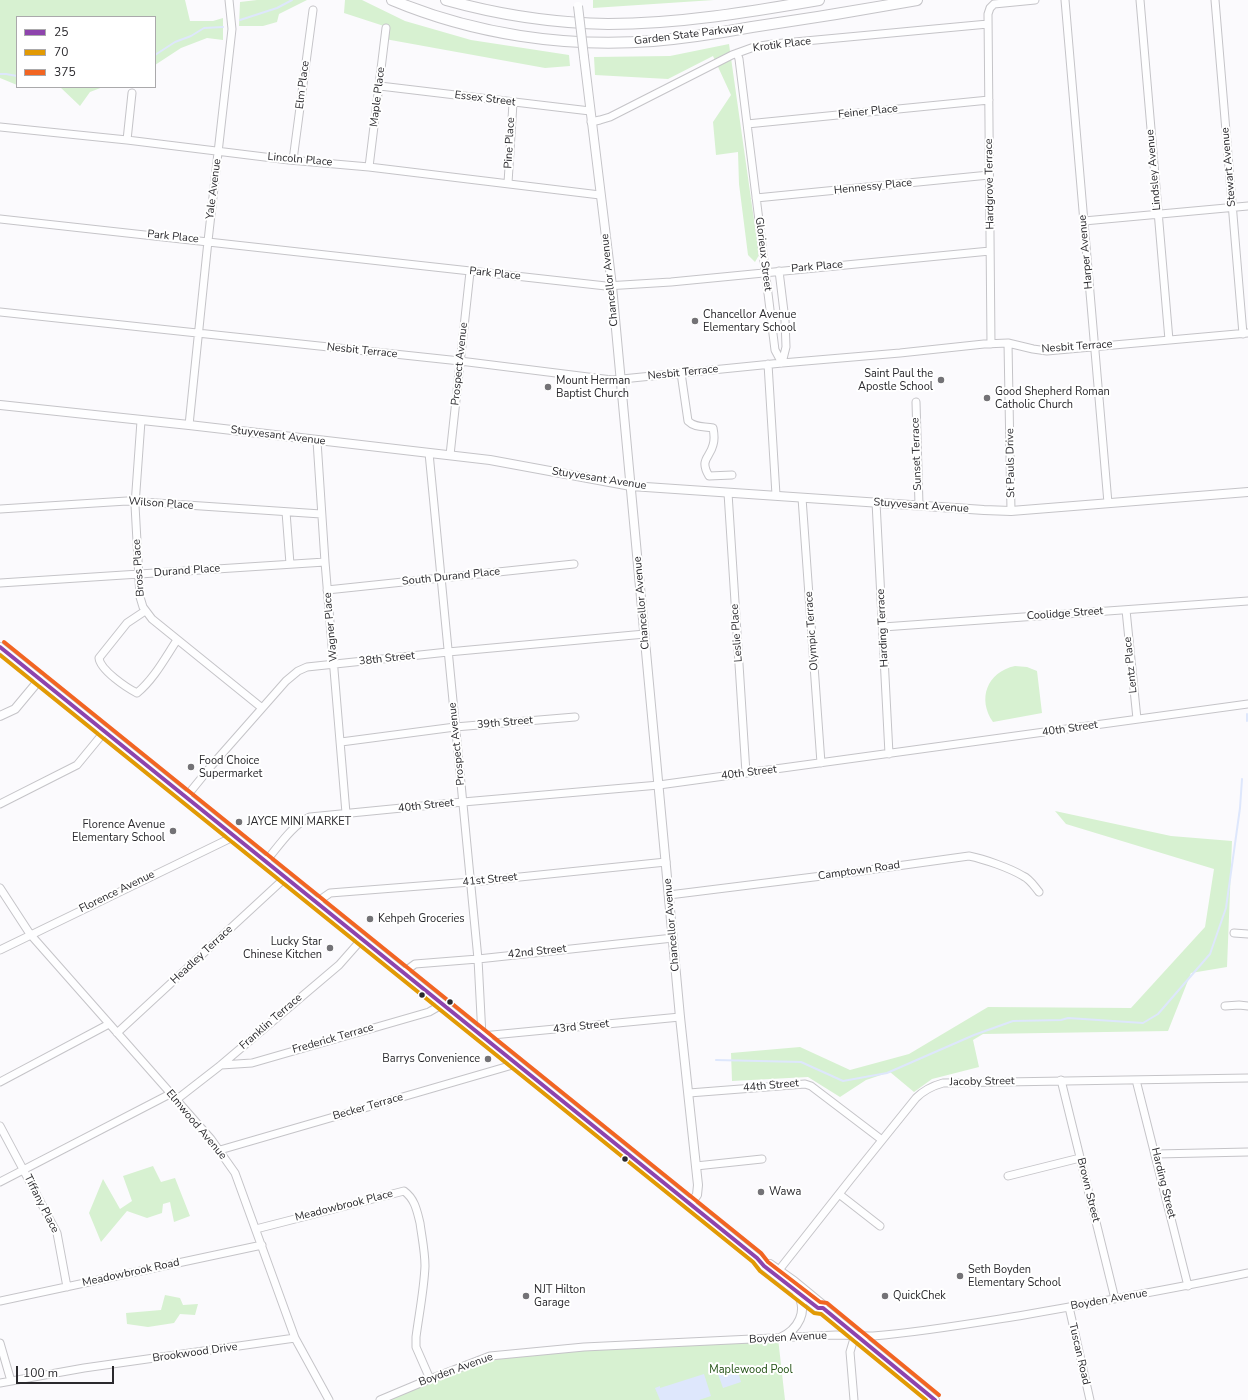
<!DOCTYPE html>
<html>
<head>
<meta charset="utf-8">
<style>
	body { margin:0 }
	#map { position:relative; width:1248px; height:1400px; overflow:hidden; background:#fbfafd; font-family:"Nunito Sans",sans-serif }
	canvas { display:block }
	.legend { position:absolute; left:16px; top:16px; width:140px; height:72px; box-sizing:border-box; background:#fff; border:1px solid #aaa9ab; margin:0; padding:5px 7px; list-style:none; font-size:12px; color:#2a292d }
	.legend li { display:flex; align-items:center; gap:8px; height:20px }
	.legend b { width:20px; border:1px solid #aaa9ab }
	.scale { position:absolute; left:16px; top:1366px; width:98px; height:18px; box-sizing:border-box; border:2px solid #2a292d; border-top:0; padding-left:5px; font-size:12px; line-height:14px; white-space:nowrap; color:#2a292d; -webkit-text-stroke:3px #fff; paint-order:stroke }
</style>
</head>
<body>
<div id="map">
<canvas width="1248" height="1400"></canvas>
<ul class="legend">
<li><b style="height:5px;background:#8e44ad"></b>25</li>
<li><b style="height:5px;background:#e29a04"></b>70</li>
<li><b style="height:5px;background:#f26522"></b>375</li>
</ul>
<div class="scale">100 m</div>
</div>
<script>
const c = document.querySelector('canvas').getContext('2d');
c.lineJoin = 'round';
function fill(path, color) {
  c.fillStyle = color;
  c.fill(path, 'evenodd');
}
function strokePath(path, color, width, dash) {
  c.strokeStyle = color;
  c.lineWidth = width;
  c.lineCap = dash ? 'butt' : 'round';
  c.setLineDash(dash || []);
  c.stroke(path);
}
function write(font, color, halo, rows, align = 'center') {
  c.font = font + ' "Nunito Sans",sans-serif';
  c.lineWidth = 4;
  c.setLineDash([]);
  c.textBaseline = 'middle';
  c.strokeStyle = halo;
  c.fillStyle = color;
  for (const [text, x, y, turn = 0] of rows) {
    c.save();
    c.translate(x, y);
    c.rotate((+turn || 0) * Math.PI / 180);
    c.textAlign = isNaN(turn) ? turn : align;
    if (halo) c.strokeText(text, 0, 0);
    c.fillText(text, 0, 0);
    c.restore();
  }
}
const green = new Path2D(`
	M 0,0 L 185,0 L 190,21 L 213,21 L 223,18 L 223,40 L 207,38 L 181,48 L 155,65 L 155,17 L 17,17 L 17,85 L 0,78 Z
	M 257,0 L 307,0 L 279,14 L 277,22 L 263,26 L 239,26 L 240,2 Z
	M 345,0 L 362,0 L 405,21 L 471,40 L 569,55 L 570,66 L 545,68 L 385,39 L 387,27 L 344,13 Z
	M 593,0 L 714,0 L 593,8 Z
	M 729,44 L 759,255 L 755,262 L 748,255 L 739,184 L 738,152 L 716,155 L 713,122 L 731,95 L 713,56 L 668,79 L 595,75 L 594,57 L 670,56 Z
	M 60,87 L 103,87 L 90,92 L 80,106 Z
	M 1015,666 L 1027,667 L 1037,671 L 1042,713 L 993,722 C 977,699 987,672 1015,666 Z
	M 1055,811 L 1171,836 L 1232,841 L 1227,967 L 1191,973 L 1168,1031 L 983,1034 L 973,1040 L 979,1067 L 932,1079 L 914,1092 L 890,1072 L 866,1080 L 840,1097 L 808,1077 L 732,1081 L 731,1053 L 800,1047 L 850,1070 L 909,1054 L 988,1007 L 1131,1008 L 1205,927 L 1214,869 L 1066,824 Z
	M 153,1166 L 161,1182 L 175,1178 L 190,1216 L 174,1222 L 170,1202 L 163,1204 L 162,1213 L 147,1218 L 127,1211 L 101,1242 L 89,1213 L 103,1179 L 120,1209 L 132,1201 L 123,1176 Z
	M 165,1295 L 180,1298 L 183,1305 L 198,1304 L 195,1315 L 180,1314 L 174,1323 L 148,1327 L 127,1324 L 126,1313 L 161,1310 Z
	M 778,1338 L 785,1400 L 384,1400 L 474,1361 L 587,1350 Z`);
const water = new Path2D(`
	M 737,1368 L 741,1382 L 723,1388 L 718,1374 Z
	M 704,1374 L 711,1396 L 699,1400 L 660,1400 L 655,1388 L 660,1386 L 660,1388 Z`);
const stream = new Path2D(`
	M 240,20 L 277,8 L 292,0
	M 155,55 L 175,42 L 191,36 L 204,28 L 223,27
	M 0,74 L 6,74 L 17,76
	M 83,87 L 91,87
	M 1247,714 L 1247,721
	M 716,1060 L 801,1062 L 843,1081 L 887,1073 L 974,1035 L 1013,1021 L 1061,1020 L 1068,1018 L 1143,1023 L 1158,1014 L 1210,954 L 1226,908 L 1240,808 L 1242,779`);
const minor = new Path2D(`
	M 1065,0 L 1108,503
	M 1140,0 L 1169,340
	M 1215,0 L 1243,334
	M 737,53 L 739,59 L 775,350 L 782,363
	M 380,86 L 590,111
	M 591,122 L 600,120 L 610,117 L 732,55 L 754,47 L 773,44 L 988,24
	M 747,124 L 989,100
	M 0,127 L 127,140 L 289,160 L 369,167 L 600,195
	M 127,140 L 132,93
	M 293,160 L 313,10
	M 369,167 L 386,28
	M 508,183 L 513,103
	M 756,198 L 989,175
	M 0,219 L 606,286 L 671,282 L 990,251
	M 1084,221 L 1248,206
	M 779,271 L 785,320 L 786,347 L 782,363
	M 0,312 L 460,361 L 612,380 L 782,363 L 900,353 L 984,344 L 1008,343 L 1033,349 L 1047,351 L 1248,333
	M 1008,343 L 1011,511
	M 991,344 L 988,14 L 990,8 L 994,4 L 1035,0
	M 768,364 L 776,495
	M 681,373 L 688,421 C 695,428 704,426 713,428 C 714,433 715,439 713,445 C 710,458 699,459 709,476 L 732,475
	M 916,402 L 919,505
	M 141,421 L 135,505 L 140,597 L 143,607 L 152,619 L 262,708
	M 189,425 L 208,241 L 232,29 L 229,0
	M 317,441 L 325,562 L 346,813
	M 429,453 L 478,959 L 482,1036 L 680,1017
	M 450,455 L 470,272
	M 728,493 L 746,773
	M 802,498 L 821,763
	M 876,502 L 889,754
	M 0,509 L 127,501 L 321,514
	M 286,512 L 290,564
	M 0,583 L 325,562
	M 327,590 L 574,564
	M 1126,610 L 1137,719
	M 145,611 L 127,623 L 99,658 C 100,670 127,688 137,693 C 154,679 165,658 177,640
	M 883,627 L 1248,601
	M 341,742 L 455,727 L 575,717
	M 186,797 L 212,765 L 286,681 L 298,671 L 307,667 L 448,652 L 645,634
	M 0,804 L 77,765 L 105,731
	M 266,861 C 278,847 293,824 310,817 L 463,802 L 659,785 L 1248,704
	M 0,888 L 30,934 L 211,1139 L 235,1173 L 295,1338 L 329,1400
	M 669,895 L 854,872 L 969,856 C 984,859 1010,868 1023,876 C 1030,879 1034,886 1039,892
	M 317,902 L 330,893 L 471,882 L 666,862
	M 1234,933 L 1248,934
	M 0,950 L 235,836
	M 404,972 L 415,964 L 478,959 L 673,938
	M 1225,1006 L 1239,1005 L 1248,1006
	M 117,1033 L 286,877
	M 221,1065 L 252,1063 L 429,1012 L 443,1004
	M 1061,1080 L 1115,1299
	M 1136,1080 L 1188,1286
	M 0,1082 L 109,1024
	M 689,1093 L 805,1084 L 811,1086 L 882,1140
	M 176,1100 L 221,1065 L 339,965 L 362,939
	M 0,1126 L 57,1233 L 67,1287
	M 220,1150 L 516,1064
	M 1156,1154 L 1248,1152
	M 696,1166 L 762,1159
	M 1008,1176 L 1080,1158
	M 0,1182 L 170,1094
	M 839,1194 L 880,1226
	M 256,1229 L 404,1191 C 415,1199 417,1211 420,1223 C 422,1238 425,1252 425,1266 C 424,1290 419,1314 416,1337 L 416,1347 L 430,1379
	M 779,1270 L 850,1180 L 916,1098 C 924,1090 932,1086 943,1083 L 1248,1078
	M 0,1301 L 262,1245
	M 1069,1307 L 1090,1400
	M 0,1343 L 11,1381
	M 0,1383 L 84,1368 L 295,1338
	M 380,1400 L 430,1379 L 490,1356 L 584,1347 L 836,1335 C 849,1335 861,1336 873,1336 C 923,1332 974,1323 1024,1315 C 1099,1302 1174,1289 1248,1273
	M 854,1400 L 850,1352 L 855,1335`);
const major = new Path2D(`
	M 584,57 L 612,286 L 680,1017 L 698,1185 L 697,1195 L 690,1204
	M 0,405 L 189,425 L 490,460 L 631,486 L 984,510 L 1011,511 L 1248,492
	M 0,647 L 757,1258 L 764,1266 L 818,1308 L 823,1308
	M 0,716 L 15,709 L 40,679
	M 770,1264 L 794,1281 L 822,1304 L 823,1308 L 935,1400
	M 780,1338 C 798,1330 809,1311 797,1293`);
const highway = new Path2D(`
	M 392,0 C 473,34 565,48 653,41 C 686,38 719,33 752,27 C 807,19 862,10 917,0
	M 446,0 C 499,15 553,23 608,24 C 679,24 749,12 819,0`);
const majorBridge = new Path2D(`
	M 578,6 L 584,57`);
const bus1 = new Path2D(`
	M 0,647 L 757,1258 L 764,1266 L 818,1308 L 823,1308 L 935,1400`);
const bus2 = new Path2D(`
	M 0,655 L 753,1262 L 760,1271 L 814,1313 L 821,1314 L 926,1400`);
const bus3 = new Path2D(`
	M 4,642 L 761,1253 L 768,1262 L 820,1302 L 827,1303 L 939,1395`);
const markers = [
	[695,321,4,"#737276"],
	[941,380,4,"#737276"],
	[548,387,4,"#737276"],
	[987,398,4,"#737276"],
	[191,767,4,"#737276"],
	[239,822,4,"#737276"],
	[173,831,4,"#737276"],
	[370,919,4,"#737276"],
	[330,948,4,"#737276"],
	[422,995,3.5,"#2a292d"],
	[450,1002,3.5,"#2a292d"],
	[488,1059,4,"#737276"],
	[625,1159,3.5,"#2a292d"],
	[761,1192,4,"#737276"],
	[960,1276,4,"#737276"],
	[526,1296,4,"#737276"],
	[885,1296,4,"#737276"]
];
const streetNames = [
	["Garden State Parkway",689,35,-7],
	["Krotik Place",782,45,-7],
	["Elm Place",303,85,-83],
	["Maple Place",378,97,-83],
	["Essex Street",485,99,7],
	["Feiner Place",868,112,-6],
	["Pine Place",510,143,-87],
	["Lincoln Place",300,160,5],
	["Stewart Avenue",1229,167,-95],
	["Lindsley Avenue",1154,170,-95],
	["Hardgrove Terrace",990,184,-91],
	["Hennessy Place",873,187,-6],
	["Yale Avenue",214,189,-83],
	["Park Place",173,237,6],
	["Harper Avenue",1086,252,-95],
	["Glorieux Street",763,254,83],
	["Park Place",817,267,-5],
	["Park Place",495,274,6],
	["Chancellor Avenue",610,280,-96],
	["Nesbit Terrace",1077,347,-4],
	["Nesbit Terrace",362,351,6],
	["Prospect Avenue",460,364,-84],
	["Nesbit Terrace",683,373,-6],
	["Stuyvesant Avenue",278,436,7],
	["Sunset Terrace",917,454,-92],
	["St Pauls Drive",1011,463,-91],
	["Stuyvesant Avenue",599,479,9],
	["Wilson Place",161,504,4],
	["Stuyvesant Avenue",921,506,4],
	["Bross Place",139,568,-94],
	["Durand Place",187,571,-4],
	["South Durand Place",451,577,-6],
	["Chancellor Avenue",642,603,-95],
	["Coolidge Street",1065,614,-4],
	["Wagner Place",331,627,-95],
	["Harding Terrace",883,628,-93],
	["Olympic Terrace",812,631,-94],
	["Leslie Place",737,633,-94],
	["38th Street",387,659,-6],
	["Lentz Place",1131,665,-96],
	["39th Street",505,723,-5],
	["40th Street",1070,729,-8],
	["Prospect Avenue",457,744,-96],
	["40th Street",749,773,-7],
	["40th Street",426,806,-6],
	["Camptown Road",859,871,-8],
	["41st Street",490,880,-6],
	["Florence Avenue",117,892,-26],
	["Chancellor Avenue",672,925,-95],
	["42nd Street",537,952,-6],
	["Headley Terrace",202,955,-43],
	["Franklin Terrace",271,1022,-41],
	["43rd Street",581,1027,-6],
	["Frederick Terrace",333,1039,-16],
	["Jacoby Street",982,1082,-1],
	["44th Street",771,1086,-5],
	["Becker Terrace",368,1107,-16],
	["Elmwood Avenue",196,1125,50],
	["Harding Street",1163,1183,76],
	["Brown Street",1088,1190,76],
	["Tiffany Place",41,1204,63],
	["Meadowbrook Place",344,1206,-14],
	["Meadowbrook Road",131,1273,-12],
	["Boyden Avenue",1109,1300,-10],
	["Boyden Avenue",788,1338,-3],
	["Brookwood Drive",195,1353,-8],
	["Tuscan Road",1079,1354,77],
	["Boyden Avenue",456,1370,-20]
];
const poiNames = [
	["Chancellor Avenue",703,315],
	["Elementary School",703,328],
	["Saint Paul the",933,374,"right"],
	["Apostle School",933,387,"right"],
	["Mount Herman",556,381],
	["Baptist Church",556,394],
	["Good Shepherd Roman",995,392],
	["Catholic Church",995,405],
	["Food Choice",199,761],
	["Supermarket",199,774],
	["JAYCE MINI MARKET",247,822],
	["Florence Avenue",165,825,"right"],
	["Elementary School",165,838,"right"],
	["Kehpeh Groceries",378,919],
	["Lucky Star",322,942,"right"],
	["Chinese Kitchen",322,955,"right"],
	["Barrys Convenience",480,1059,"right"],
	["Wawa",769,1192],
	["Seth Boyden",968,1270],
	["Elementary School",968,1283],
	["NJT Hilton",534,1290],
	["Garage",534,1303],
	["QuickChek",893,1296]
];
const parkNames = [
	["Maplewood Pool",751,1370]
];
fill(green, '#d7f1d1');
fill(water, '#dee7fc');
strokePath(stream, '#dee7fc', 2);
strokePath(minor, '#c5c4c8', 9);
strokePath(major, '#c5c4c8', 10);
strokePath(highway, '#c5c4c8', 12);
strokePath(minor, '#fefeff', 7);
strokePath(major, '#fefeff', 8);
strokePath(highway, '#fefeff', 10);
strokePath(majorBridge, '#c5c4c8', 10, []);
strokePath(majorBridge, '#fefeff', 8);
strokePath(bus1, '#8e44ad', 4);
strokePath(bus2, '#e29a04', 4);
strokePath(bus3, '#f26522', 4);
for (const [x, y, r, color] of markers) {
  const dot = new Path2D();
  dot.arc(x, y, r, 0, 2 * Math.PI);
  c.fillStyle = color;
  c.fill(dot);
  strokePath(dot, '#fff', 1.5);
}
write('11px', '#2a292d', '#fff', streetNames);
write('11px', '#2a292d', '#fff', poiNames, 'left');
write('11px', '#1e4e10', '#fff', parkNames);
</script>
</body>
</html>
